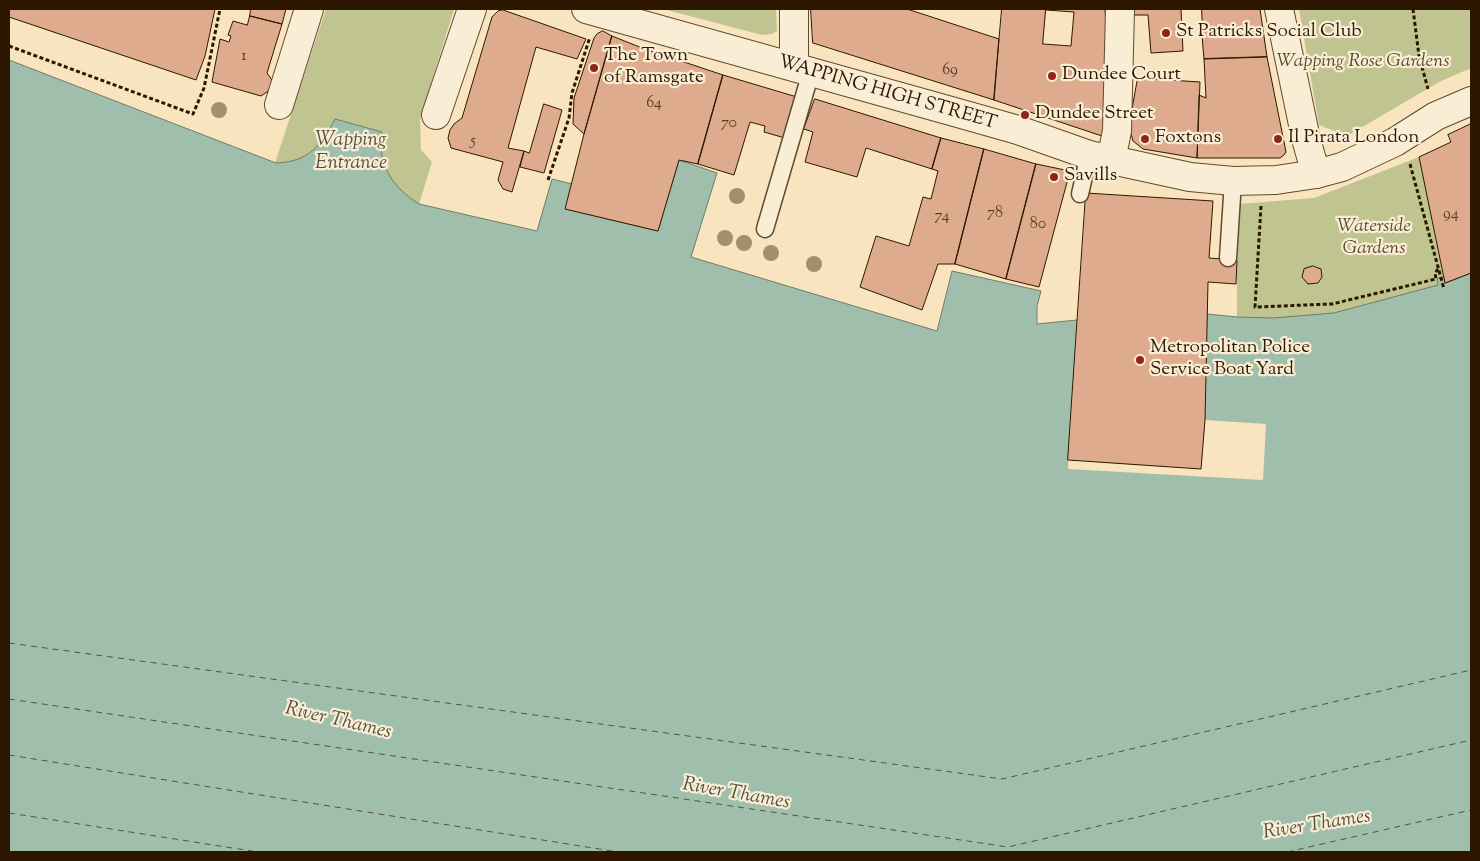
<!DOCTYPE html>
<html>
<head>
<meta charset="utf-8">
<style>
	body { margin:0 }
	#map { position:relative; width:1480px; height:861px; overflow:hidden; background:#f8e4be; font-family:"Sorts Mill Goudy",serif }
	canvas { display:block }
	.frame { position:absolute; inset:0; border:10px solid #2d1701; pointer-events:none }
</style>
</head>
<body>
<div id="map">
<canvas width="1480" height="861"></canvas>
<div class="frame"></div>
</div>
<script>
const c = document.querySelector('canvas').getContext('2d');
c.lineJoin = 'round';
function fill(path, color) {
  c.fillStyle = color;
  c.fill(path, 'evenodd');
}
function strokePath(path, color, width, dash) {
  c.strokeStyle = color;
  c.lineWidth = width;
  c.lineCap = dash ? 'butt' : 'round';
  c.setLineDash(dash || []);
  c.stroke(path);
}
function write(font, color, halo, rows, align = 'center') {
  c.font = font + ' "Sorts Mill Goudy",serif';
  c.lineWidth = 4.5;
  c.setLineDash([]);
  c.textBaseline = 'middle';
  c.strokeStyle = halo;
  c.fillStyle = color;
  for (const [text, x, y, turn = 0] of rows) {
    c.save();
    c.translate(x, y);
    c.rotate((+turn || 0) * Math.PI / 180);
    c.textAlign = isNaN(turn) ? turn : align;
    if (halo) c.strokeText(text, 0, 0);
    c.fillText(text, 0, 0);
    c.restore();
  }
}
const green = new Path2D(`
	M 326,9 L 454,9 L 420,119 L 421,150 L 432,162 L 419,204 L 537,231 L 552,179 L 566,209 L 658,231 L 679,160 L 717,173 L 691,257 L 937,331 L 952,271 L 1041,291 L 1037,306 L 1037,324 C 1103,319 1171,310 1237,317 L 1237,260 L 1239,204 L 1314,198 L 1419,157 L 1445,283 L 1471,273 L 1471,377 L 750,352 L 9,60 L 275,163 Z
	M 663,9 L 776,9 L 777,31 L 772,34 L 762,35 Z
	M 1299,9 L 1471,9 L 1471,68 L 1439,82 L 1347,136 L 1319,125 Z`);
const water = new Path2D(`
	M 9,60 L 276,163 C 308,162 321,146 335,119 L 382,132 C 377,164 392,187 419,204 L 537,231 L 552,179 L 572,184 L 566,209 L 658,231 L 679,160 L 717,173 L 691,257 L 937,331 L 952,271 L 1041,291 L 1037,306 L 1037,324 L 1077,320 L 1207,314 L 1237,317 L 1273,318 L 1334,313 L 1438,285 L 1437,279 L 1444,277 L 1446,283 L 1471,273 L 1471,852 L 9,852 Z`);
const pier = new Path2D(`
	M 1207,314 L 1205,420 L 1266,424 L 1263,480 L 1068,469 L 1077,320 Z`);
const ferry = new Path2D(`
	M 9,643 L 1002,779 L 1471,670
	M 9,699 L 1008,847 L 1471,740
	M 9,755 L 618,852
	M 9,813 L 258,852
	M 1287,852 L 1471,810`);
const building = new Path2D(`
	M 9,9 L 215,9 L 205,56 L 196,80 L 9,17 Z
	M 251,9 L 286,9 L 282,24 L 250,16 Z
	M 811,9 L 907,9 L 999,39 L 994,100 L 813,43 Z
	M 1002,9 L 1105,9 L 1108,52 L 1105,137 L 994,100 ZM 1046,10 L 1074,12 L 1071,46 L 1043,44 Z
	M 1131,9 L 1181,9 L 1183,51 L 1151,53 L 1148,15 L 1131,15 Z
	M 1202,9 L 1260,9 L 1267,57 L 1204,59 L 1201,24 L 1202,22 Z
	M 503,10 L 586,39 L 577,59 L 536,47 L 508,148 L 524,151 L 512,192 L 503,189 L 498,180 L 503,162 L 451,148 L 448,138 L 450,130 L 454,124 L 462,118 L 492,17 L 498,11 Z
	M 250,16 L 282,24 L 267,73 L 272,80 L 271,87 L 267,92 L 261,96 L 212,82 L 220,39 L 229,42 L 231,36 L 228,35 L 233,21 L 247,25 Z
	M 603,31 L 612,36 L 584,134 L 573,124 L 574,98 L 594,38 L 597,34 Z
	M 612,36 L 642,48 L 723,75 L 698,164 L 679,160 L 658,231 L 565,209 L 584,134 Z
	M 1267,57 L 1286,152 L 1284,155 L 1280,158 L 1197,158 L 1199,95 L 1206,98 L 1204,59 Z
	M 723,75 L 797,97 L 785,138 L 764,132 L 765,126 L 750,122 L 734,175 L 698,164 Z
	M 1138,78 L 1200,82 L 1197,158 L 1143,149 L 1133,141 L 1129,127 Z
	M 815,99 L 941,138 L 932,169 L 866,148 L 857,177 L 805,162 L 813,132 L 804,129 Z
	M 544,104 L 562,110 L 544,173 L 520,167 L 524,151 L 529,153 Z
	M 1471,124 L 1471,273 L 1445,283 L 1419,157 L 1451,142 L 1448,135 Z
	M 941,138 L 984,149 L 955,264 L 938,264 L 922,310 L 860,287 L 876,236 L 909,246 L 923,197 L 931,199 L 938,171 L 932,169 Z
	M 984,149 L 1036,164 L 1006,279 L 955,264 Z
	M 1036,164 L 1070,171 L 1039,287 L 1006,279 Z
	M 1086,193 L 1213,201 L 1209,258 L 1237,260 L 1236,284 L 1208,282 L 1205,420 L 1201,469 L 1068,460 Z
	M 1313,266 L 1321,269 L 1322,277 L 1318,283 L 1308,284 L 1302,277 L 1304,269 Z`);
const path = new Path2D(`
	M 1413,9 L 1419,56 L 1428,89
	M 9,46 L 193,114 L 204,88 L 220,9
	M 1410,164 L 1444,289
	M 548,180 L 569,118 L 572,93 L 590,37
	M 1261,206 L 1255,307 L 1332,304 L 1436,279 L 1435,273 L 1438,269`);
const service = new Path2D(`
	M 1080,194 L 1089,155
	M 765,229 L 811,72
	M 1228,258 L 1233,181`);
const minor = new Path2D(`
	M 1279,9 L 1306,139 L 1316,174
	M 794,67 L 794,9
	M 279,105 L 309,9
	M 436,115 L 472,9
	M 1111,160 L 1117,131 L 1120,9`);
const tertiary = new Path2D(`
	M 586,9 L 958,113 L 1018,130 L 1089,155 L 1190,177 L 1233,181 L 1276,180 L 1316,174 L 1342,167 L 1395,142 L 1436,116 L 1471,101`);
const trees = [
	[219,110],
	[737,196],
	[725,238],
	[744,243],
	[771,253],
	[814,264]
];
const markers = [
	[1166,33,5,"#8f2418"],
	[594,68,5,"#8f2418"],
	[1052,76,5,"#8f2418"],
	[1025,115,5,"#8f2418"],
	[1145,139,5,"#8f2418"],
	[1278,139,5,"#8f2418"],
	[1054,177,5,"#8f2418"],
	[1140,360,5,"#8f2418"]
];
const numberNames = [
	["1",244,57],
	["69",950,71],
	["64",654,104],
	["70",729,124],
	["5",473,142],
	["78",995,214],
	["94",1451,215],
	["74",942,217],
	["80",1038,225]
];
const poiNames = [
	["St Patricks Social Club",1176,33],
	["The Town",604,57],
	["of Ramsgate",604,79],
	["Dundee Court",1062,76],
	["Dundee Street",1035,115],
	["Foxtons",1155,139],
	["Il Pirata London",1288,139],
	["Savills",1064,177],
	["Metropolitan Police",1150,349],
	["Service Boat Yard",1150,371]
];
const parkNames = [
	["Wapping Rose Gardens",1363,63],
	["Waterside",1374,228],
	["Gardens",1374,250]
];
const streetNames = [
	["WAPPING HIGH STREET",887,94,16]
];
const waterNames = [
	["Wapping",351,142],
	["Entrance",351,165],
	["River Thames",338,722,13],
	["River Thames",736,795,10],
	["River Thames",1317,826,-9]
];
fill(green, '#bfc490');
fill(water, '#9fbfac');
strokePath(water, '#717c68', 1);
fill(pier, '#f8e4be');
strokePath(ferry, '#55523d', 1, [6, 5]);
fill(building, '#dfab8e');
strokePath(building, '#2d1701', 1);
strokePath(service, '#604a30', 19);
strokePath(minor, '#604a30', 30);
strokePath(tertiary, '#604a30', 30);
strokePath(path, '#2d1701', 3, [4, 2.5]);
strokePath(service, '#faedd5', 16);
strokePath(minor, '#faedd5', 28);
strokePath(tertiary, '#faedd5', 28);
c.fillStyle = '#a1906e';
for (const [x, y] of trees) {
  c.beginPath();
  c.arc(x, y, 8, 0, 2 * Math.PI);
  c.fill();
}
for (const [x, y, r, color] of markers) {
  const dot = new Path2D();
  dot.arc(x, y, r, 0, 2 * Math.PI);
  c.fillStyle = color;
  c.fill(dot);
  strokePath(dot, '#faedd5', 2);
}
write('16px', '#5a3c24', null, numberNames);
write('19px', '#2d1701', '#faedd5', poiNames, 'left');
write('italic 19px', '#594b2c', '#faedd5', parkNames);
write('19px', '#2d1701', '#faedd5', streetNames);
write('italic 20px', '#55523d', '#faedd5', waterNames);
</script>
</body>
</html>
